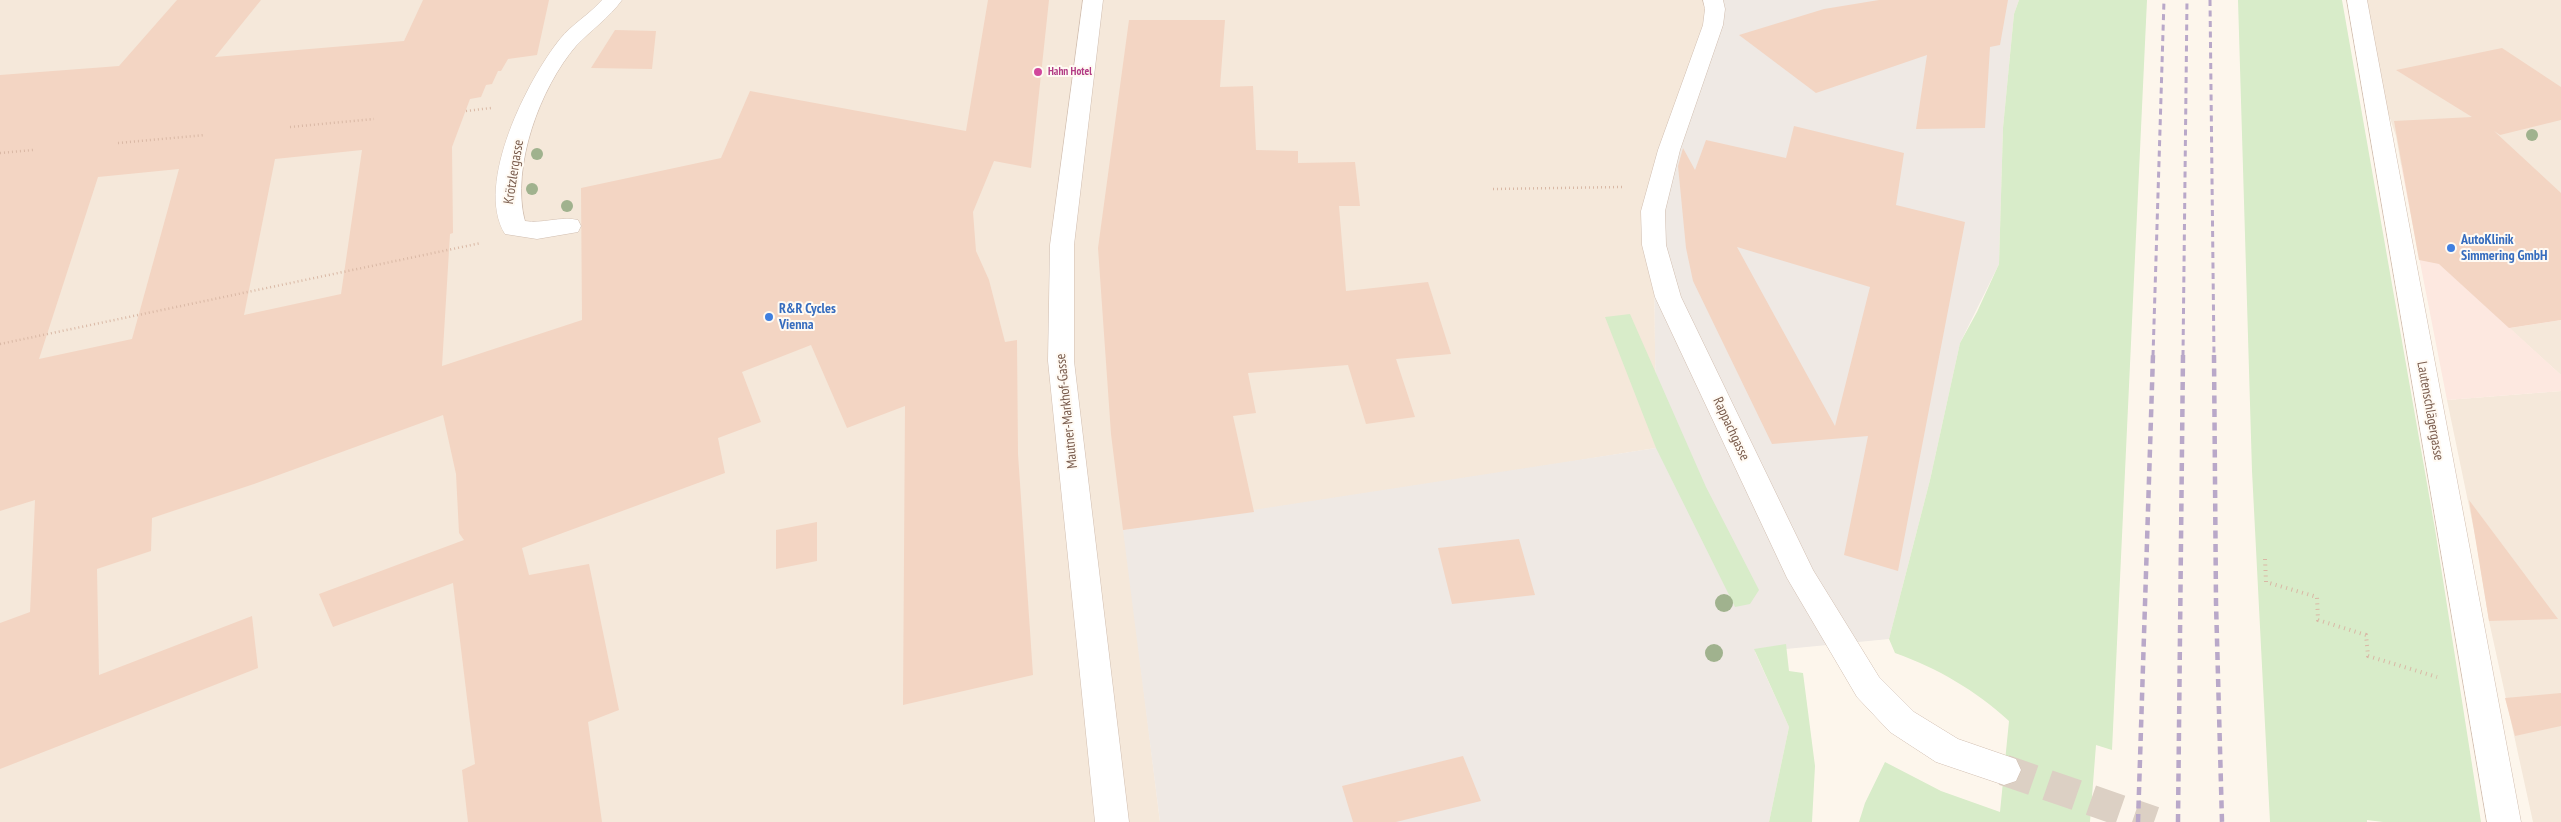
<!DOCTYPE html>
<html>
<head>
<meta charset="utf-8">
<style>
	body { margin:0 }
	canvas { display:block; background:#fdf6ec }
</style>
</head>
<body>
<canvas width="2561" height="822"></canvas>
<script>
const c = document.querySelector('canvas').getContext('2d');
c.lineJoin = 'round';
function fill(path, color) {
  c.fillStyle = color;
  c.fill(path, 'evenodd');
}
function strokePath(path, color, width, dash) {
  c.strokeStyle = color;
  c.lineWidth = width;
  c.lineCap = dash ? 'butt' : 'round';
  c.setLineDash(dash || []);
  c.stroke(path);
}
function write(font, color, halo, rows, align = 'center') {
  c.font = font + ' "PT Sans Narrow",sans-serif';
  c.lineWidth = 4;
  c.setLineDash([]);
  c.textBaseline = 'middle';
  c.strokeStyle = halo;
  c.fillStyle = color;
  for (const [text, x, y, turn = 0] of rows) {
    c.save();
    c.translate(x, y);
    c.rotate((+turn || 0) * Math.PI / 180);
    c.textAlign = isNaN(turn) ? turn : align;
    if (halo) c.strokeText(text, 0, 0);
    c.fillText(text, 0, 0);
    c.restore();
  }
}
const residential = new Path2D(`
	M 0,0 L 1713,0 L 1654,245 L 1656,448 L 1254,512 L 1124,530 L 1160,822 L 0,822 Z
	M 2350,0 L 2561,0 L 2561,285 L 2439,165 L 2401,165 L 2396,136 Z
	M 2561,320 L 2561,375 L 2509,328 Z
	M 2561,391 L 2561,822 L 2533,822 L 2489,621 L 2476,540 L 2447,400 Z`);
const commercial = new Path2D(`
	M 2401,165 L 2439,165 L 2561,285 L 2561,320 L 2510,328 L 2561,375 L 2561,391 L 2447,400 Z`);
const industrial = new Path2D(`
	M 1713,0 L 2019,0 L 2014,14 L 2003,128 L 1999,264 L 1960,343 L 1930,480 L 1889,639 L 1755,652 L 1789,727 L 1769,822 L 1160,822 L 1123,530 L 1656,448 L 1654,245 Z`);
const green = new Path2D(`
	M 2019,0 L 2147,0 L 2112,750 L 2096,745 L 2090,822 L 1859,822 L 1865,803 L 1885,762 L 1941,791 L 2000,812 L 2009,721 C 1975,690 1939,669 1895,653 L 1889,639 L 1930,480 L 1960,343 L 1977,312 L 1999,264 L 2003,128 L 2014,14 Z
	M 2238,0 L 2342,0 L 2435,529 L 2481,822 L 2383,822 L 2367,820 L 2367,822 L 2270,822 L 2252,471 Z
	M 1630,314 L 1706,487 L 1759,590 L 1750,604 L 1735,607 L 1656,448 L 1605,317 Z
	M 1786,644 L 1789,671 L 1803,673 L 1815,766 L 1812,822 L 1769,822 L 1789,727 L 1754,649 Z`);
const building = new Path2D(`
	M 177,0 L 261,0 L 215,57 L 404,41 L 423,0 L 549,0 L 537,55 L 508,59 L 501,71 L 498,71 L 492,84 L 486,85 L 481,97 L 470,99 L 452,147 L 453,233 L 450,234 L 442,366 L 582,320 L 581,188 L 721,158 L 750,91 L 966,131 L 988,0 L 1049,0 L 1031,168 L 994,161 L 973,212 L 976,251 L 989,280 L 1005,342 L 1017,340 L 1018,454 L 1033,675 L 903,705 L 905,406 L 847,428 L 811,345 L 742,372 L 761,422 L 718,438 L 725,473 L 522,548 L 529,575 L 589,564 L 619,710 L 588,722 L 602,822 L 468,822 L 462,770 L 475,764 L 453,583 L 333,627 L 319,594 L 464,540 L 459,533 L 456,474 L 443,415 L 254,484 L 152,518 L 151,551 L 97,569 L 99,675 L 252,616 L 258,668 L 0,769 L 0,623 L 30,612 L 35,500 L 0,511 L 0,75 L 119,66 ZM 362,150 L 341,294 L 244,315 L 275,159 ZM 179,169 L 132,339 L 39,359 L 98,177 Z
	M 1879,0 L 2008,0 L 2000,45 L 1990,47 L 1985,128 L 1916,129 L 1927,55 L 1816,93 L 1739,35 L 1824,9 Z
	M 1129,20 L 1225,20 L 1220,87 L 1253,86 L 1256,150 L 1298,151 L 1298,163 L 1355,162 L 1360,206 L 1339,206 L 1346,291 L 1428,282 L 1451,354 L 1396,359 L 1415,417 L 1366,424 L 1348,365 L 1248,373 L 1256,413 L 1233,416 L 1254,512 L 1123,530 L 1111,434 L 1098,248 Z
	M 615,30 L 656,31 L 652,69 L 591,68 Z
	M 2502,48 L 2561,87 L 2561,120 L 2500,135 L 2494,131 L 2561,193 L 2561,320 L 2509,328 L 2439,264 L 2419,260 L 2394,121 L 2472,117 L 2396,70 Z
	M 1794,126 L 1904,153 L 1896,205 L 1965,222 L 1898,571 L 1844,555 L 1868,436 L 1772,444 L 1693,281 L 1686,248 L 1678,166 L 1683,148 L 1695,170 L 1706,140 L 1786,158 ZM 1737,247 L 1870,287 L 1835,426 Z
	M 2469,500 L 2558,619 L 2489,621 Z
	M 817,522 L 817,561 L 776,569 L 776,530 Z
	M 1519,539 L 1535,595 L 1452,604 L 1438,548 Z
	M 2561,693 L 2561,726 L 2515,736 L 2505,698 Z
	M 1463,756 L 1481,801 L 1396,822 L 1353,822 L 1342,786 Z`);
const minorTunnel = new Path2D(`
	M 2004,770 L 2154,822`);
const pathFar1 = new Path2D(`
	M 466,111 L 491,108
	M 290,127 L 374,119
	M 118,143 L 205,135
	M 0,153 L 33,150
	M 1493,189 L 1622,187
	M 0,344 L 481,243`);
const path = new Path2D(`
	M 2265,559 L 2266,582 L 2317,597 L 2318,620 L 2366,635 L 2368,656 L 2437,677`);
const minor = new Path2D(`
	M 602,0 L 622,0 C 609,18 591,30 576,46 C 540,88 511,167 525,221 C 542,224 560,216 578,220 L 581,226 L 578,232 L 537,239 L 505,234 C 474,184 528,79 560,39 C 572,24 589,15 602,0 Z
	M 1083,0 L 1103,0 L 1074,245 L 1074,361 L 1129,822 L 1095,822 L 1048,361 L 1050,245 Z
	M 1703,0 L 1723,0 L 1725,9 L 1723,25 L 1680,150 L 1665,211 L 1666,245 L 1681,297 L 1813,570 L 1879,677 L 1914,712 L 1958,739 L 2016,759 L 2021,770 L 2016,781 L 2004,785 L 1936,762 L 1890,732 L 1857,697 L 1787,578 L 1655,297 L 1642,245 L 1641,211 L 1658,150 L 1703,25 L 1705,9 Z
	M 2347,0 L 2367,0 L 2521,822 L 2487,822 Z`);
const railFar1 = new Path2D(`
	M 2210,0 L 2214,356
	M 2153,356 L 2164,0
	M 2183,356 L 2187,0`);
const rail = new Path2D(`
	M 2214,355 L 2216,603 L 2222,822
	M 2138,822 L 2153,355
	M 2178,822 L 2183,355`);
const trees = [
	[2532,135,6],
	[537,154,6],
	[532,189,6],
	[567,206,6],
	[1724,603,9],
	[1714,653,9]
];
const markers = [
	[1038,72,5,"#d1479c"],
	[2451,248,5,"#3f7fe0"],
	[769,317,5,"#3f7fe0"]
];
const farHotelnames = [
	["Hahn Hotel",1048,72]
];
const streetNames = [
	["Krötzlergasse",514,172,-81],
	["Mautner-Markhof-Gasse",1067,411,-96],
	["Lautenschlägergasse",2430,411,80],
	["Rappachgasse",1731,429,65]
];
const shopNames = [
	["AutoKlinik",2461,240],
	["Simmering GmbH",2461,256],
	["R&R Cycles",779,309],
	["Vienna",779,325]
];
fill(residential, '#f5e8da');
fill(commercial, '#fde8e0');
fill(industrial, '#efe9e4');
fill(green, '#d8ecc9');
fill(building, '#f3d5c3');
strokePath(minorTunnel, '#dcd0c4', 31, [31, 15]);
strokePath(minor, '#d1beb0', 1);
strokePath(pathFar1, '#d9b8a5', 2.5, [1, 3]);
strokePath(path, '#d9b8a5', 4, [1, 4.5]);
fill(minor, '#fff');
strokePath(railFar1, '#b9a8c9', 3, [6, 4.5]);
strokePath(rail, '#b9a8c9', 4.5, [8, 5.5]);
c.fillStyle = '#a0b28e';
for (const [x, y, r] of trees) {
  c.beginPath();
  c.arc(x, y, r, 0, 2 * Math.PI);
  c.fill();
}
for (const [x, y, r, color] of markers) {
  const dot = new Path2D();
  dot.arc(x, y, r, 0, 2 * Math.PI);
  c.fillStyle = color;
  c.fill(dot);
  strokePath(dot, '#fffaf3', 2);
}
write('bold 11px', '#b23c85', '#fffaf3', farHotelnames, 'left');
write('14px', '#7a5c4d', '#fffaf3', streetNames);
write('bold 14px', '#366cbe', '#fffaf3', shopNames, 'left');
</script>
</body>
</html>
